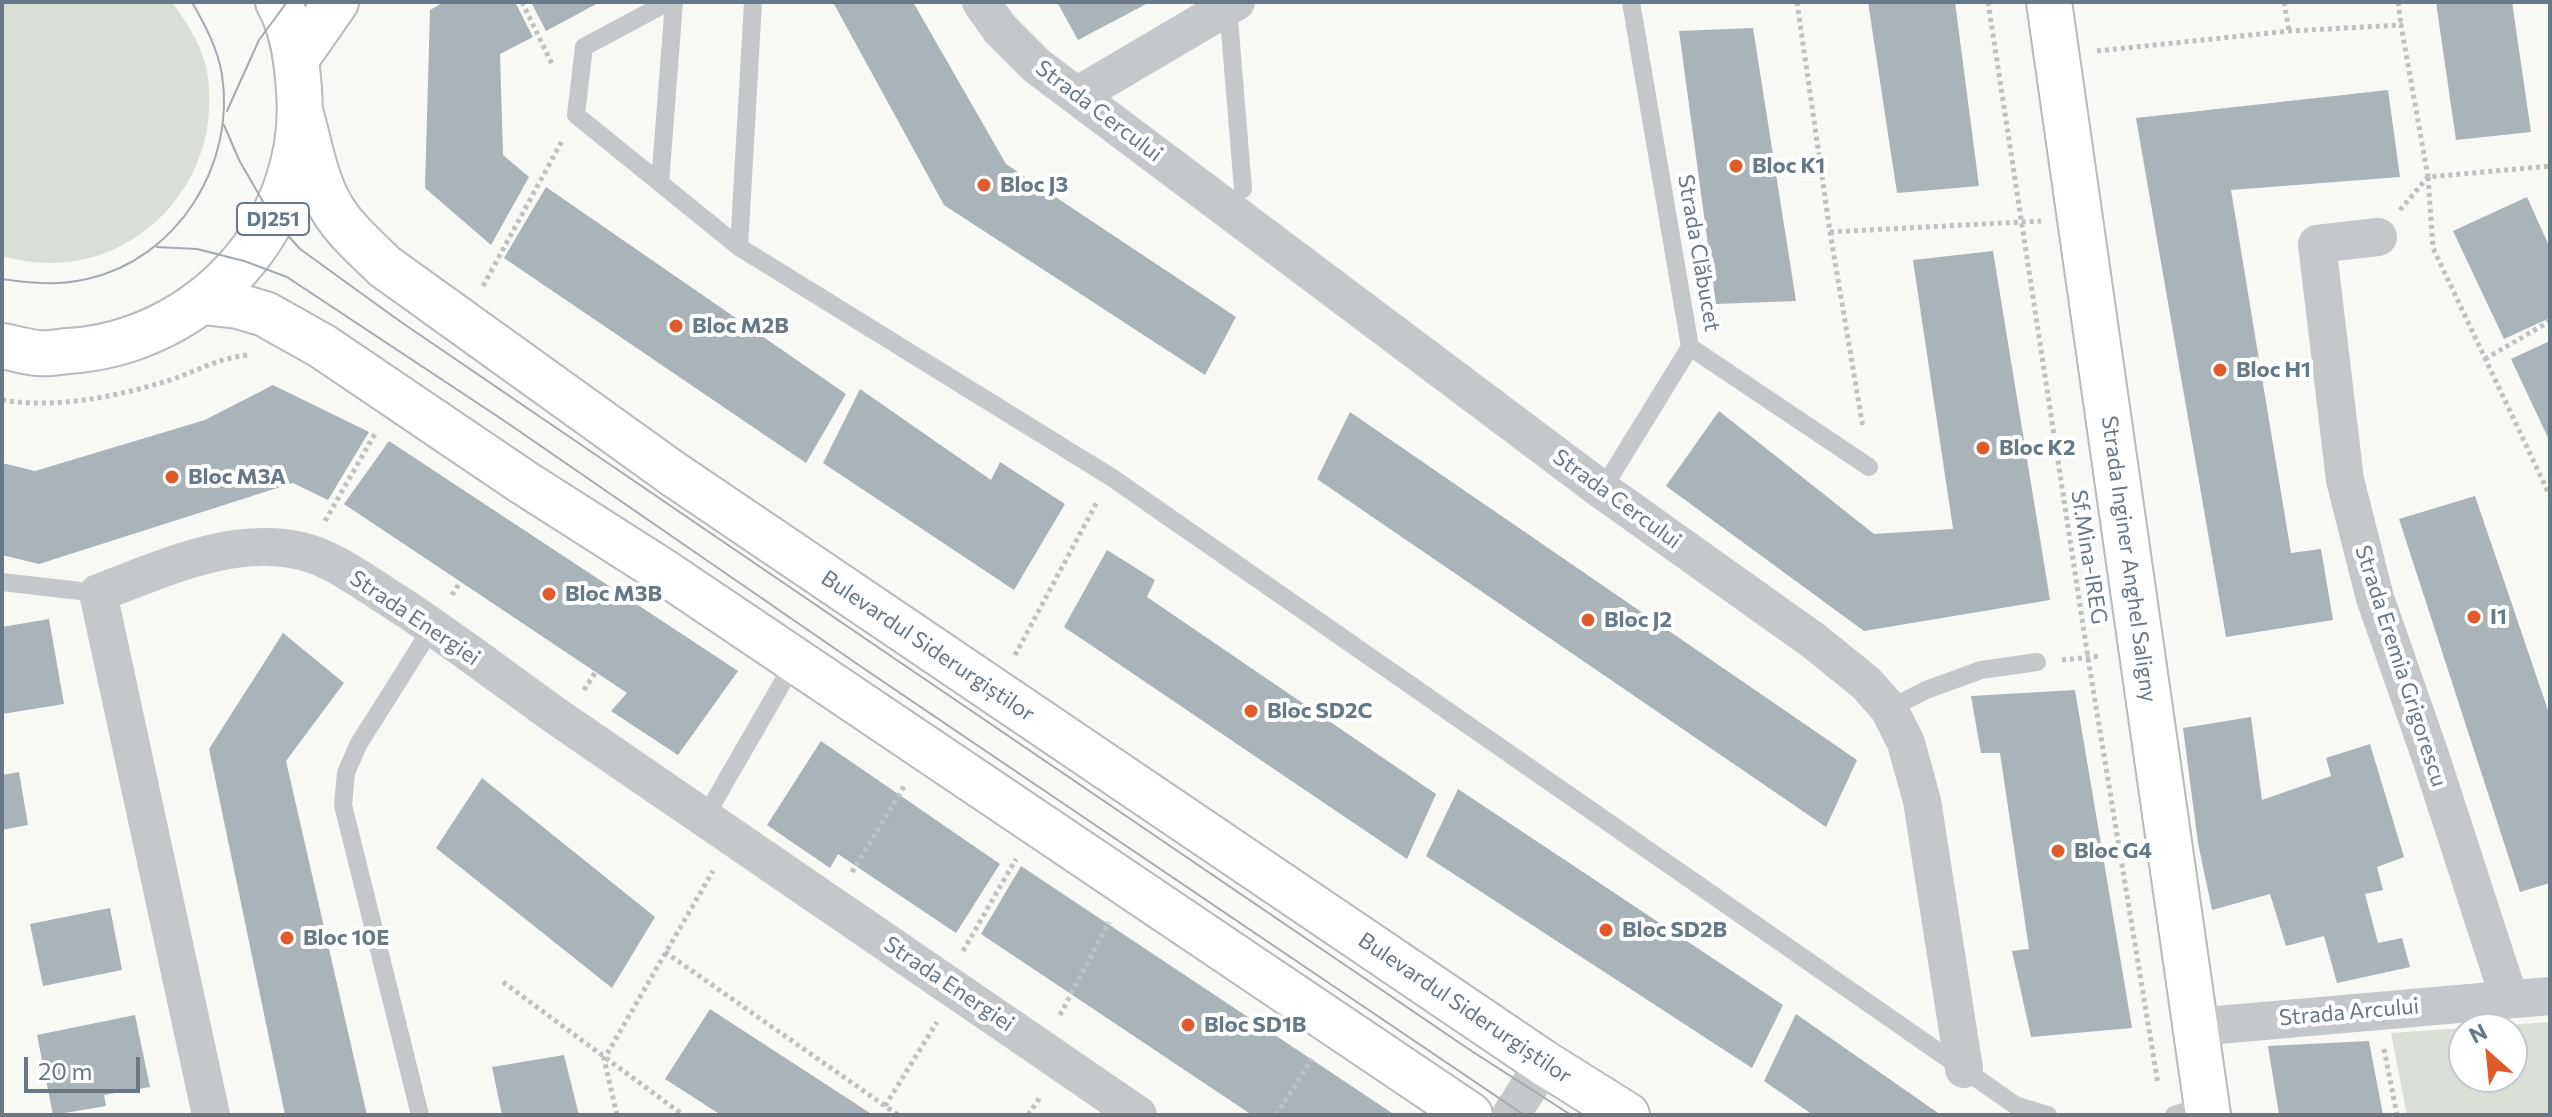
<!DOCTYPE html>
<html>
<head>
<meta charset="utf-8">
<style>
	body { margin:0 }
	#map { position:relative; width:2552px; height:1117px; overflow:hidden; background:#f8f8f5; font-family:Commissioner,sans-serif }
	canvas { display:block }
	.frame { position:absolute; inset:0; border:4px solid #677886; pointer-events:none }
	.north { position:absolute; left:2448px; top:1013px; width:80px; height:80px; box-sizing:border-box; background:#fff; border:2px solid #c2c9cf; border-radius:50%; rotate:333deg; font-size:22px; font-weight:700; line-height:32px; text-align:center; color:#677886 }
	.north::after { content:''; display:block; margin:auto; width:28px; height:36px; background:#e15a2c; clip-path:polygon(50% 0,100% 100%,50% 72%,0 100%) }
	.scale { position:absolute; left:24px; top:1057px; width:116px; height:36px; box-sizing:border-box; border:4px solid #677886; border-top:0; padding-left:10px; font-size:24px; line-height:28px; white-space:nowrap; color:#677886; -webkit-text-stroke:6px #fff; paint-order:stroke }
</style>
</head>
<body>
<div id="map">
<canvas width="2552" height="1117"></canvas>
<div class="frame"></div>
<div class="north">N</div>
<div class="scale">20 m</div>
</div>
<script>
const c = document.querySelector('canvas').getContext('2d');
c.lineJoin = 'round';
function fill(path, color) {
  c.fillStyle = color;
  c.fill(path, 'evenodd');
}
function strokePath(path, color, width, dash) {
  c.strokeStyle = color;
  c.lineWidth = width;
  c.lineCap = dash ? 'butt' : 'round';
  c.setLineDash(dash || []);
  c.stroke(path);
}
function write(font, color, halo, rows, align = 'center') {
  c.font = font + ' Commissioner,sans-serif';
  c.lineWidth = 8;
  c.setLineDash([]);
  c.textBaseline = 'middle';
  c.strokeStyle = halo;
  c.fillStyle = color;
  for (const [text, x, y, turn = 0] of rows) {
    c.save();
    c.translate(x, y);
    c.rotate((+turn || 0) * Math.PI / 180);
    c.textAlign = isNaN(turn) ? turn : align;
    if (halo) c.strokeText(text, 0, 0);
    c.fillText(text, 0, 0);
    c.restore();
  }
}
const green = new Path2D(`
	M 2,2 L 172,2 C 188,24 205,50 208,78 C 223,196 116,290 2,256 Z
	M 2550,1022 L 2550,1115 L 2407,1115 L 2391,1033 ZM 2464,1029 L 2512,1029 L 2512,1077 L 2464,1077 Z`);
const building = new Path2D(`
	M 444,2 L 515,2 L 533,37 L 500,54 L 503,155 L 529,177 L 491,245 L 425,188 L 430,10 Z
	M 531,2 L 600,2 L 546,31 Z
	M 838,2 L 913,2 L 1006,164 L 1236,317 L 1205,375 L 944,205 L 834,4 Z
	M 1057,2 L 1150,2 L 1078,40 Z
	M 1868,2 L 1955,2 L 1979,186 L 1897,193 Z
	M 2436,2 L 2512,2 L 2531,132 L 2456,140 Z
	M 1753,28 L 1796,301 L 1716,304 L 1679,31 Z
	M 2388,90 L 2400,177 L 2231,190 L 2291,553 L 2321,549 L 2333,620 L 2226,637 L 2136,118 Z
	M 546,187 L 846,394 L 806,463 L 504,258 Z
	M 2527,197 L 2550,248 L 2550,318 L 2504,339 L 2453,231 Z
	M 1993,251 L 2050,600 L 1864,631 L 1666,486 L 1719,411 L 1874,534 L 1953,529 L 1913,260 Z
	M 2550,341 L 2550,442 L 2511,359 Z
	M 273,385 L 369,432 L 328,500 L 293,483 L 39,564 L 2,555 L 2,463 L 35,471 L 205,420 Z
	M 860,389 L 991,480 L 1000,462 L 1065,504 L 1014,590 L 823,463 Z
	M 1350,412 L 1857,760 L 1826,827 L 1317,479 Z
	M 389,441 L 738,671 L 678,755 L 611,711 L 627,693 L 344,504 Z
	M 2475,496 L 2550,716 L 2550,883 L 2520,892 L 2399,519 Z
	M 1107,550 L 1155,580 L 1147,597 L 1436,794 L 1407,859 L 1064,627 Z
	M 49,619 L 64,704 L 2,714 L 2,627 Z
	M 283,633 L 344,683 L 286,761 L 367,1115 L 285,1115 L 209,749 Z
	M 2075,690 L 2132,1028 L 2031,1037 L 2012,951 L 2029,949 L 2000,753 L 1981,753 L 1971,696 Z
	M 2251,717 L 2262,800 L 2331,776 L 2326,758 L 2370,744 L 2404,857 L 2377,867 L 2383,890 L 2365,894 L 2378,943 L 2402,938 L 2410,967 L 2337,983 L 2324,936 L 2286,946 L 2270,894 L 2212,910 L 2198,843 L 2183,728 Z
	M 821,741 L 1000,864 L 956,933 L 838,854 L 830,868 L 767,825 Z
	M 19,772 L 28,825 L 2,830 L 2,775 Z
	M 482,778 L 655,917 L 612,988 L 436,848 Z
	M 1458,789 L 1783,1005 L 1752,1068 L 1426,856 Z
	M 1021,866 L 1395,1115 L 1252,1115 L 981,934 Z
	M 110,908 L 122,970 L 43,986 L 30,924 Z
	M 710,1009 L 873,1115 L 721,1115 L 665,1079 Z
	M 1796,1014 L 1941,1115 L 1813,1115 L 1764,1081 Z
	M 135,1015 L 150,1087 L 104,1095 L 106,1106 L 53,1115 L 37,1035 Z
	M 2369,1041 L 2383,1115 L 2279,1115 L 2268,1046 Z
	M 564,1055 L 579,1115 L 502,1115 L 492,1067 Z`);
const path = new Path2D(`
	M 522,2 L 552,64
	M 1797,2 L 1830,232 L 1863,428
	M 1988,2 L 2088,658 L 2158,1084
	M 2284,2 L 2289,31
	M 2398,2 L 2401,25
	M 2097,51 L 2289,31 L 2401,25 L 2428,177 L 2550,166
	M 2428,177 L 2433,248 L 2550,496
	M 2400,210 L 2427,178
	M 1830,232 L 2041,221
	M 483,286 L 562,141
	M 2485,359 L 2550,321
	M 2,400 C 56,409 115,397 167,381 C 196,372 219,357 250,355
	M 325,521 L 376,432
	M 452,595 L 460,582
	M 1015,655 L 1097,502
	M 2062,660 L 2100,656
	M 584,690 L 595,673
	M 852,872 L 905,785
	M 963,951 L 1016,859
	M 665,952 L 898,1115
	M 503,982 L 683,1115
	M 1060,1015 L 1109,922
	M 2384,1049 L 2397,1115
	M 885,1106 L 937,1022
	M 617,1115 L 604,1059 L 713,871
	M 1028,1115 L 1041,1096
	M 1276,1115 L 1312,1059`);
const lane = new Path2D(`
	M 668,2 L 584,47 L 576,115 L 739,247 L 1111,477 L 2015,1105 L 2048,1115
	M 1228,7 L 1243,189
	M 660,183 L 674,2
	M 739,247 L 753,2
	M 1690,347 L 1869,467
	M 1602,490 L 1690,347 L 1631,2
	M 2,582 L 98,593
	M 1889,709 L 1926,690 L 1981,670 L 2037,662
	M 705,817 L 795,661
	M 420,1115 L 343,805 L 346,773 L 358,745 L 433,626
	M 2174,1115 L 2207,1104`);
const street = new Path2D(`
	M 981,2 L 1000,29 L 1037,66 L 1602,490 L 1814,641 L 1866,683 L 1889,709 L 1906,743 L 1922,801 L 1964,1069
	M 1078,95 L 1236,2
	M 2378,237 L 2317,244 L 2345,480 L 2375,598 L 2431,758 L 2509,998
	M 2195,1027 L 2550,996
	M 211,1115 L 98,593 C 163,569 233,534 305,552 C 334,560 361,580 386,596 C 448,635 506,681 566,723 C 757,854 948,984 1138,1115
	M 1511,1115 L 1544,1063`);
const secondary = new Path2D(`
	M 2049,2 L 2208,1115`);
const primary = new Path2D(`
	M 297,58 L 336,2
	M 301,114 C 310,146 315,181 333,210 C 346,231 366,248 384,266 L 672,473 L 1544,1063 L 1627,1115
	M 203,302 L 238,306 L 265,314 L 322,346 L 523,482 L 661,570 L 1470,1115
	M 2,346 C 14,348 26,352 38,353 C 47,354 58,352 68,351 C 201,343 310,225 299,90 C 297,61 293,28 278,2`);
const tram = new Path2D(`
	M 227,111 L 259,40 L 287,2
	M 224,125 L 239,160 L 273,219 L 300,249 L 401,322 L 882,650 L 1470,1050 L 1571,1115
	M 157,247 L 197,249 L 244,261 L 287,277 L 506,422 L 866,670 L 1524,1115
	M 2,279 C 31,283 58,286 87,279 C 177,259 236,165 222,75 C 218,49 205,25 192,2`);
const markers = [
	[1736,166,8,"#e15a2c"],
	[984,185,8,"#e15a2c"],
	[676,326,8,"#e15a2c"],
	[2220,370,8,"#e15a2c"],
	[1983,448,8,"#e15a2c"],
	[172,477,8,"#e15a2c"],
	[549,594,8,"#e15a2c"],
	[2474,617,8,"#e15a2c"],
	[1588,620,8,"#e15a2c"],
	[1251,711,8,"#e15a2c"],
	[2058,851,8,"#e15a2c"],
	[1606,930,8,"#e15a2c"],
	[287,938,8,"#e15a2c"],
	[1188,1025,8,"#e15a2c"]
];
const shields = [
	[273,219,72]
];
const shieldNames = [
	["DJ251",273,219]
];
const streetNames = [
	["Strada Cercului",1099,111,37],
	["Strada Clăbucet",1699,253,80],
	["Strada Cercului",1617,499,36],
	["Sf.Mina-IREG",2089,557,81],
	["Strada Inginer Anghel Saligny",2129,559,82],
	["Strada Energiei",415,618,34],
	["Bulevardul Siderurgiștilor",928,646,34],
	["Strada Eremia Grigorescu",2401,666,72],
	["Strada Energiei",949,984,34],
	["Bulevardul Siderurgiștilor",1465,1008,34],
	["Strada Arcului",2349,1012,-5]
];
const poiNames = [
	["Bloc K1",1752,166],
	["Bloc J3",1000,185],
	["Bloc M2B",692,326],
	["Bloc H1",2236,370],
	["Bloc K2",1999,448],
	["Bloc M3A",188,477],
	["Bloc M3B",565,594],
	["I1",2490,617],
	["Bloc J2",1604,620],
	["Bloc SD2C",1267,711],
	["Bloc G4",2074,851],
	["Bloc SD2B",1622,930],
	["Bloc 10E",303,938],
	["Bloc SD1B",1204,1025]
];
fill(green, '#d9dfd6');
fill(building, '#aab3b8');
strokePath(secondary, '#b6bbc0', 48);
strokePath(primary, '#b7bbbf', 48);
strokePath(path, '#bec0c2', 5, [4, 4]);
strokePath(lane, '#c4c8cb', 18);
strokePath(street, '#c4c8cb', 38);
strokePath(secondary, '#fff', 44);
strokePath(primary, '#fff', 44);
strokePath(tram, '#a4abb0', 2);
for (const [x, y, r, color] of markers) {
  const dot = new Path2D();
  dot.arc(x, y, r, 0, 2 * Math.PI);
  c.fillStyle = color;
  c.fill(dot);
  strokePath(dot, '#fff', 3);
}
for (const [x, y, w] of shields) {
  const box = new Path2D();
  box.roundRect(x - w / 2, y - 16, w, 32, 6);
  c.fillStyle = '#fff';
  c.fill(box);
  strokePath(box, '#677886', 2);
}
write('bold 20px', '#677886', null, shieldNames);
write('22px', '#677886', '#fff', streetNames);
write('bold 22px', '#677886', '#fff', poiNames, 'left');
</script>
</body>
</html>
